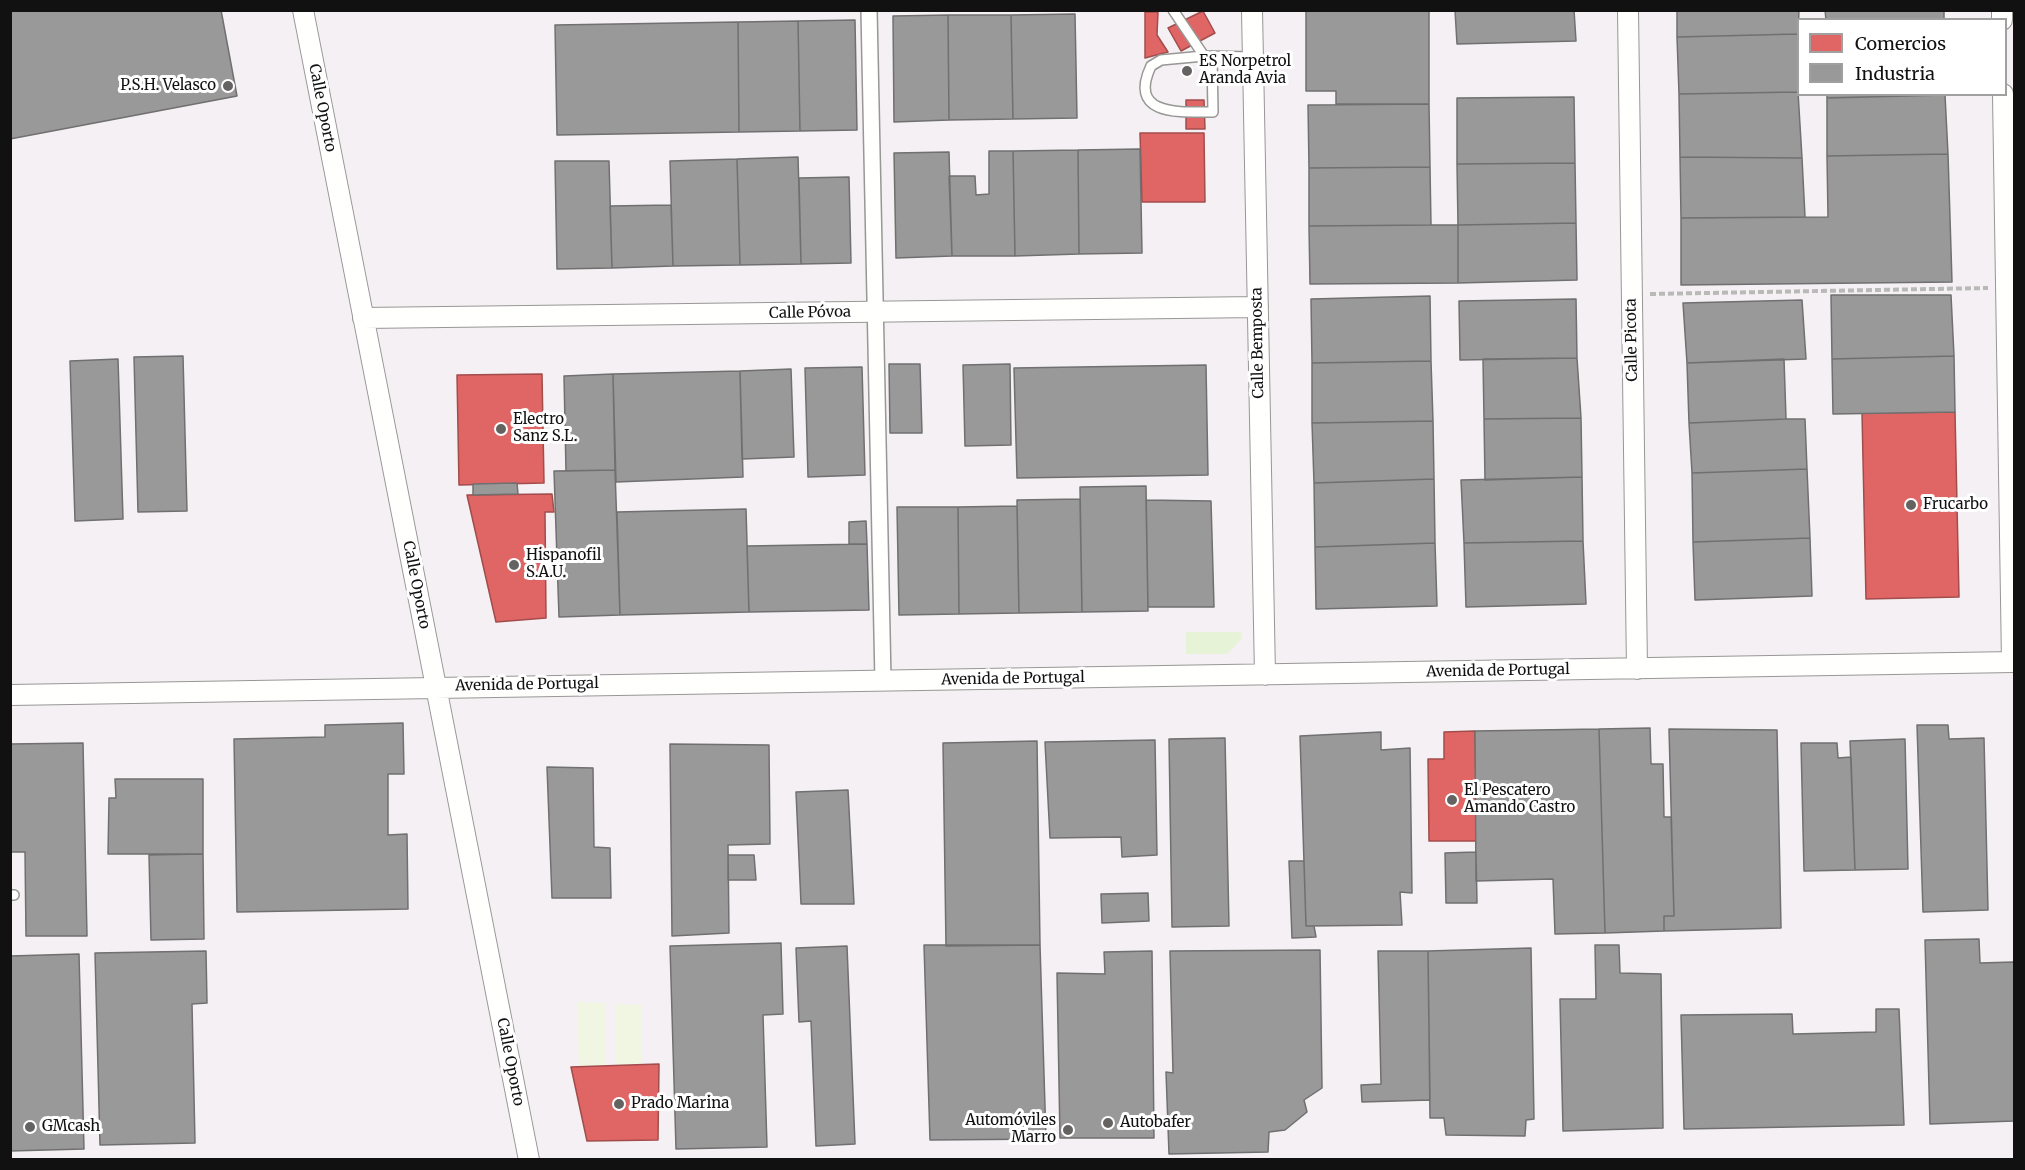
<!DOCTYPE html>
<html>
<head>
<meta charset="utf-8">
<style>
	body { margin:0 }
	#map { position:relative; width:2025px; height:1170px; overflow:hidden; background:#fdfcf7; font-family:Merriweather,serif }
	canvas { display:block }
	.frame { position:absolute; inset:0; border:12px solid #111; pointer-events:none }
	.legend { position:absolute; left:1797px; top:18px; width:210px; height:78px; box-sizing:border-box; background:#fff; border:2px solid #a0a0a0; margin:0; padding:8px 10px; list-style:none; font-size:18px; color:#111 }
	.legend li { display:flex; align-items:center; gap:12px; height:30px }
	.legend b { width:30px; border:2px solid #a0a0a0 }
</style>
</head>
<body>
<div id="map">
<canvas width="2025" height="1170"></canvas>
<div class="frame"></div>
<ul class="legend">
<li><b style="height:16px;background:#e06666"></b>Comercios</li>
<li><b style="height:16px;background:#999"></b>Industria</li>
</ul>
</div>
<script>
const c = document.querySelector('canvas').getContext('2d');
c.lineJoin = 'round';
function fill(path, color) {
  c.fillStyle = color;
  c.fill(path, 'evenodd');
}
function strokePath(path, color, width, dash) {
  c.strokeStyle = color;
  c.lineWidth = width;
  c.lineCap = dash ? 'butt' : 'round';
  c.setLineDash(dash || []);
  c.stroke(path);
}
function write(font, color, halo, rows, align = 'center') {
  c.font = font + ' Merriweather,serif';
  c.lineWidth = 6;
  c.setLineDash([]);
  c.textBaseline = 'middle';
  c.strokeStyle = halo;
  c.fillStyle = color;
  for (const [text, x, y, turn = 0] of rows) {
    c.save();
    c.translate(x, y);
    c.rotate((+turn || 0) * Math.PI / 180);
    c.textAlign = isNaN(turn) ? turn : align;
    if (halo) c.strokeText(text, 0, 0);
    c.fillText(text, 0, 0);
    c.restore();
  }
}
const industrial = new Path2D(`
	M 11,11 L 2014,11 L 2014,1159 L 11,1159 ZM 1798,20 L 2006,20 L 2006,94 L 1798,94 Z`);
const green = new Path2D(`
	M 1186,632 L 1241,632 L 1242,638 L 1227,654 L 1186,654 Z`);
const pitch = new Path2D(`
	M 577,1002 L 606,1003 L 605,1066 L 579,1067 Z
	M 616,1004 L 642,1005 L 642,1064 L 616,1065 Z`);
const shops = new Path2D(`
	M 1203,11 L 1215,33 L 1181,51 L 1168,28 Z
	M 1145,12 L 1158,12 L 1157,35 L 1168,52 L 1145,58 Z
	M 1186,100 L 1204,100 L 1205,129 L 1186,129 Z
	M 1140,133 L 1204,133 L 1205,202 L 1142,202 Z
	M 542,374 L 544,483 L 459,485 L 457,375 Z
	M 1955,412 L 1959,597 L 1866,599 L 1862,413 Z
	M 552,494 L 554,512 L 545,512 L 546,618 L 496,622 L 467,495 Z
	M 1475,731 L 1477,841 L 1429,841 L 1428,759 L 1444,759 L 1444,732 Z
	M 659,1064 L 658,1140 L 587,1141 L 571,1067 Z`);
const industry = new Path2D(`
	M 221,10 L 237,96 L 10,139 L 10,11 Z
	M 1306,10 L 1429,10 L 1429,104 L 1336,104 L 1336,91 L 1306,91 Z
	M 1455,10 L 1574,10 L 1576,41 L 1457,44 Z
	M 1677,10 L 1799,10 L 1798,34 L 1677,37 Z
	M 1825,10 L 1944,10 L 1944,20 L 1826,20 Z
	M 1075,14 L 1077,118 L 1013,119 L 1011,15 Z
	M 948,15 L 1011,15 L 1013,119 L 949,120 Z
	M 948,15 L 949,120 L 894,122 L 893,16 Z
	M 855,20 L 857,130 L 800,131 L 798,21 Z
	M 798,21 L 800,131 L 739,132 L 738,22 Z
	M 738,22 L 739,132 L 557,135 L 555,25 Z
	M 1798,34 L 1798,92 L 1679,94 L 1677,37 Z
	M 1798,92 L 1802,158 L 1680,157 L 1679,94 Z
	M 1827,94 L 1945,94 L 1945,95 L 1827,98 Z
	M 1945,95 L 1948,154 L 1827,156 L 1827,98 Z
	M 1574,97 L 1575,163 L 1457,164 L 1457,98 Z
	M 1429,104 L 1430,167 L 1309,168 L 1308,105 Z
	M 1140,149 L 1142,253 L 1079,254 L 1078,150 Z
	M 1078,150 L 1079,254 L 1015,256 L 1013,151 Z
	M 989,151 L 1013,151 L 1015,256 L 952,256 L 949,176 L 975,176 L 976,195 L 989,194 Z
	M 949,152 L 952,256 L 896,258 L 894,153 Z
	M 1948,154 L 1952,282 L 1681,285 L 1681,218 L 1828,217 L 1827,156 Z
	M 798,157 L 801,264 L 740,265 L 737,159 Z
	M 1680,157 L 1802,158 L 1805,217 L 1681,218 Z
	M 737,159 L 740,265 L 673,266 L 670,161 Z
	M 555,161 L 609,161 L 612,268 L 557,269 Z
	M 1575,163 L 1576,223 L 1458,225 L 1457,164 Z
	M 1430,167 L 1431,225 L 1309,226 L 1309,168 Z
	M 849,177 L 851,263 L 801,264 L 799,178 Z
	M 671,205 L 673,266 L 612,268 L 610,206 Z
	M 1576,223 L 1577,280 L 1458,283 L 1458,225 Z
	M 1431,225 L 1458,225 L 1458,283 L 1310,284 L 1309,226 Z
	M 1831,295 L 1951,295 L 1954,356 L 1832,359 Z
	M 1430,296 L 1431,361 L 1312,363 L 1311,299 Z
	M 1576,299 L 1577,358 L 1460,360 L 1459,301 Z
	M 1802,300 L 1806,359 L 1687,363 L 1683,303 Z
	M 183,356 L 187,511 L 138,512 L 134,357 Z
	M 1954,356 L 1955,412 L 1833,414 L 1832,359 Z
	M 1577,358 L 1581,418 L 1484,419 L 1483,359 Z
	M 118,359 L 123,519 L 75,521 L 70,361 Z
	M 1784,359 L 1786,419 L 1689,423 L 1687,363 Z
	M 1431,361 L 1433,421 L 1312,423 L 1312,363 Z
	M 889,364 L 920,364 L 922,433 L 890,433 Z
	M 1010,364 L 1011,445 L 965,446 L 963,365 Z
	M 1206,365 L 1208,475 L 1017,478 L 1014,368 Z
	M 862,367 L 865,475 L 808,477 L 805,368 Z
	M 791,369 L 794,457 L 742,459 L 740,371 Z
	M 740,371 L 743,477 L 616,482 L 613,374 Z
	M 613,374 L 615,470 L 566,471 L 564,376 Z
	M 1581,418 L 1582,477 L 1485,480 L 1484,419 Z
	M 1786,419 L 1805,419 L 1807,469 L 1692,473 L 1689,423 Z
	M 1433,421 L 1434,479 L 1314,483 L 1312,423 Z
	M 1807,469 L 1810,538 L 1693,542 L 1692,473 Z
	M 615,470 L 620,615 L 559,617 L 554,471 Z
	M 1582,477 L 1583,541 L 1464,543 L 1461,480 Z
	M 1434,479 L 1435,543 L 1315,547 L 1314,483 Z
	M 517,483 L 518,494 L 473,495 L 473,484 Z
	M 1146,486 L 1148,611 L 1082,612 L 1080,487 Z
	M 1080,499 L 1082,612 L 1019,613 L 1017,500 Z
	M 1146,500 L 1211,501 L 1214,607 L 1148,607 Z
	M 1017,506 L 1019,613 L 959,614 L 958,507 Z
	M 897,507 L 958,507 L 959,614 L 899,615 Z
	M 746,509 L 749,612 L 620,615 L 617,512 Z
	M 866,521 L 867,544 L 849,544 L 849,522 Z
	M 1810,538 L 1812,596 L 1695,600 L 1693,542 Z
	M 1583,541 L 1586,604 L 1466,607 L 1464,543 Z
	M 1435,543 L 1437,606 L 1316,609 L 1315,547 Z
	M 867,544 L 869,610 L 749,612 L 747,546 Z
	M 403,723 L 404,774 L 388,774 L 388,835 L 407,834 L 408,909 L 237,912 L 234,739 L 325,737 L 325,725 Z
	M 1917,725 L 1948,725 L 1949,739 L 1984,738 L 1988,910 L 1923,912 Z
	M 1650,728 L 1651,764 L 1663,764 L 1664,817 L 1671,817 L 1674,916 L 1664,916 L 1664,931 L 1605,933 L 1599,729 Z
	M 1599,729 L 1605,933 L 1555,934 L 1553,879 L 1476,881 L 1475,731 Z
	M 1669,729 L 1777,730 L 1781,928 L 1664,931 L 1664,916 L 1674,916 Z
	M 1381,732 L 1381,750 L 1410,748 L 1412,893 L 1400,892 L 1402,925 L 1306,926 L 1300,736 Z
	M 1225,738 L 1229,926 L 1172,927 L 1169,739 Z
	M 1905,739 L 1908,869 L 1855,870 L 1850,741 Z
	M 1155,740 L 1157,855 L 1122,857 L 1121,837 L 1050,838 L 1045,742 Z
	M 1037,741 L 1040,945 L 946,946 L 943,743 Z
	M 83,743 L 87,936 L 26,936 L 25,852 L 10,852 L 10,744 Z
	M 1801,743 L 1837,743 L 1838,758 L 1851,757 L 1855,870 L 1804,871 Z
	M 670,744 L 769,745 L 770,844 L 728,845 L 729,933 L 672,936 Z
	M 547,767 L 593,768 L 594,847 L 610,848 L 611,898 L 552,898 Z
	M 115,779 L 203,779 L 203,854 L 108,854 L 109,798 L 116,798 Z
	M 848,790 L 854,904 L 801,904 L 796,792 Z
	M 1476,852 L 1477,903 L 1446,903 L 1445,853 Z
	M 203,854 L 204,939 L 151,940 L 149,855 Z
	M 728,855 L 754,855 L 756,880 L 728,880 Z
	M 1289,861 L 1304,861 L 1306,926 L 1314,926 L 1316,937 L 1292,938 Z
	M 1148,893 L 1149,921 L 1102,923 L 1101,894 Z
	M 1979,939 L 1980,963 L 2014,962 L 2014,1121 L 1930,1124 L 1925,940 Z
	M 781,943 L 783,1014 L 763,1015 L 767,1147 L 676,1149 L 670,946 Z
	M 924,945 L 1040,945 L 1046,1139 L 930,1140 Z
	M 1595,945 L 1619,945 L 1620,973 L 1661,974 L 1663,1128 L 1563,1131 L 1560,999 L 1596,999 Z
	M 847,946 L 855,1144 L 816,1146 L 811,1021 L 799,1022 L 796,948 Z
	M 1531,948 L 1534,1119 L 1526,1120 L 1525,1136 L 1446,1135 L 1444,1118 L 1430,1118 L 1428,951 Z
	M 1320,950 L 1322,1088 L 1304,1100 L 1307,1112 L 1285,1130 L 1269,1132 L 1268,1152 L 1169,1154 L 1166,1072 L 1173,1073 L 1170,951 Z
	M 206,951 L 207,1003 L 192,1004 L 195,1143 L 100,1145 L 95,953 Z
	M 1152,951 L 1154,1138 L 1060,1138 L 1057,973 L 1105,974 L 1104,952 Z
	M 1378,951 L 1428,951 L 1430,1100 L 1362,1102 L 1361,1085 L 1381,1084 Z
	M 79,954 L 84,1149 L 10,1151 L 10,956 Z
	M 1876,1009 L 1899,1009 L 1904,1125 L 1684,1129 L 1681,1015 L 1792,1014 L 1793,1034 L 1876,1032 Z`);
const path = new Path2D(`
	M 1650,294 L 1988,288`);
const service = new Path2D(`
	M 1173,10 L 1204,56 L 1253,57
	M 1204,56 L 1161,60 L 1151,66 C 1127,117 1182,112 1213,112 L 1212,56
	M 10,895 L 14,895`);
const pedestrian = new Path2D(`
	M 869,10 L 883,681`);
const minor = new Path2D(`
	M 303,10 L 529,1160
	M 1252,10 L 1265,675
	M 1628,10 L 1637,669
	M 2002,10 L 2002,20
	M 2003,94 L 2012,662
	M 363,318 L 1258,307
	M 10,695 L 2014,662`);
const markers = [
	[1187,71,6,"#646362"],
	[228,86,6,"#646362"],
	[501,429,6,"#646362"],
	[1911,505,6,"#646362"],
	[514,565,6,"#646362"],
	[1452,800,6,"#646362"],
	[619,1104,6,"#646362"],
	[1108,1123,6,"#646362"],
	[30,1127,6,"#646362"],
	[1068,1130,6,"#646362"]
];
const poiNames = [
	["ES Norpetrol",1199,62],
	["Aranda Avia",1199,79],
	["P.S.H. Velasco",216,86,"right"],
	["Electro",513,420],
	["Sanz S.L.",513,437],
	["Frucarbo",1923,505],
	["Hispanofil",526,556],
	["S.A.U.",526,573],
	["El Pescatero",1464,791],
	["Amando Castro",1464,808],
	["Prado Marina",631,1104],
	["Automóviles",1056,1121,"right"],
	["Marro",1056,1138,"right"],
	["Autobafer",1120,1123],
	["GMcash",42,1127]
];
const streetNames = [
	["Calle Oporto",322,108,79],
	["Calle Póvoa",810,313,-1],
	["Calle Picota",1632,340,-91],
	["Calle Bemposta",1258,343,-91],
	["Calle Oporto",416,585,79],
	["Avenida de Portugal",1498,671,-1],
	["Avenida de Portugal",1013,679,-1],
	["Avenida de Portugal",527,685,-1],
	["Calle Oporto",510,1062,79]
];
fill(industrial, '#f5f0f3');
fill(green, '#e7f3d7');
fill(pitch, '#f0f6e1');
fill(shops, '#e06666');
strokePath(shops, '#a24c4c', 1.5);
fill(industry, '#999');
strokePath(industry, '#707070', 1.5);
strokePath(service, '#979795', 12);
strokePath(pedestrian, '#979795', 18);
strokePath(minor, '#979795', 22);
strokePath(path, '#b9b9b8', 4, [6, 3]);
strokePath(service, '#fffffe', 9);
strokePath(pedestrian, '#fffffe', 15);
strokePath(minor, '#fffffe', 20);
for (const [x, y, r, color] of markers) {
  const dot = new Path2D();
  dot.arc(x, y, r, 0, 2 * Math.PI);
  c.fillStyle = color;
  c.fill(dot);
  strokePath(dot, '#fff', 2);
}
write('15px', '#111', '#fff', poiNames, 'left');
write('15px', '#111', '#fff', streetNames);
</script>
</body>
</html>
